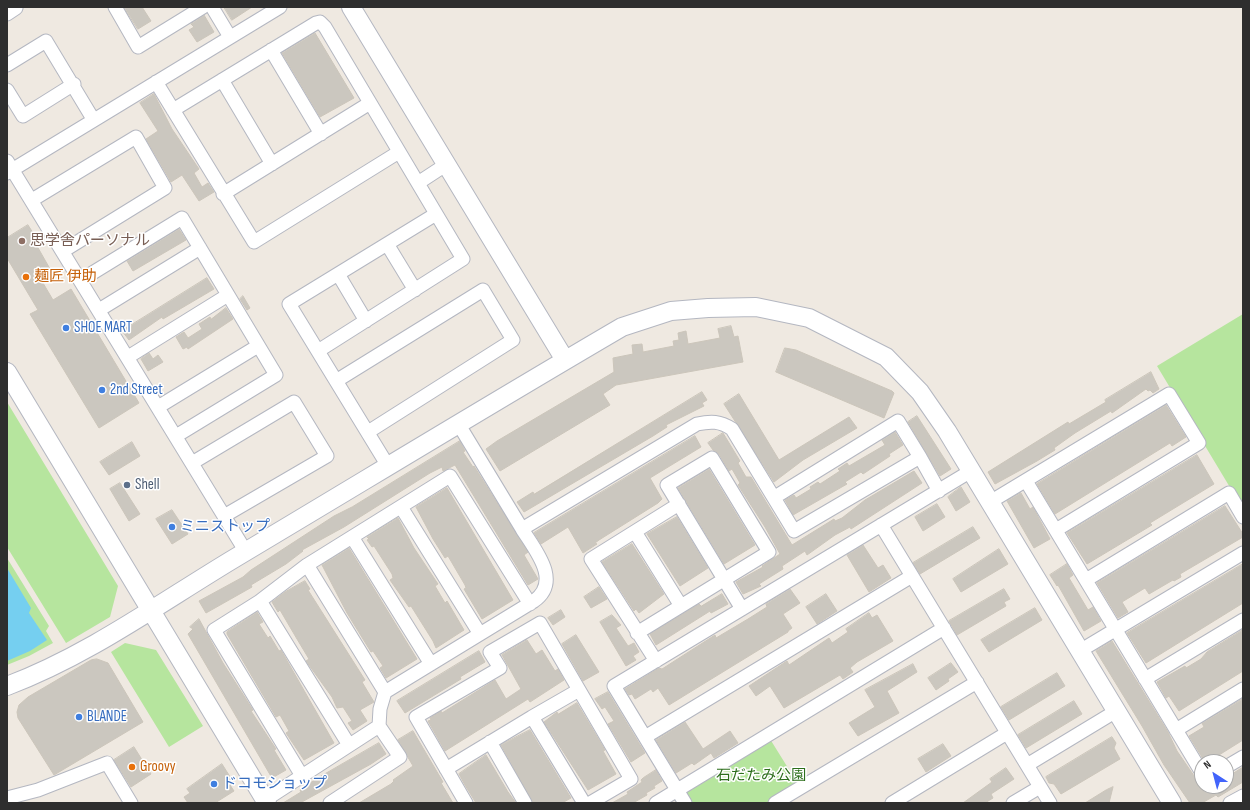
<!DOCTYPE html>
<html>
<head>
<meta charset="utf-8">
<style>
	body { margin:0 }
	#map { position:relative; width:1250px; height:810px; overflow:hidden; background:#efe9e1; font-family:"Sofia Sans Condensed",sans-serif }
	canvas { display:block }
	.frame { position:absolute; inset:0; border:8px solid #2e2e2e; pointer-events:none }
	.north { position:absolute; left:1194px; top:754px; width:40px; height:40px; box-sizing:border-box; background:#fff; border:1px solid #ababab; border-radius:50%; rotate:324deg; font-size:11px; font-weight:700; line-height:16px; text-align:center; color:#2e2e2e }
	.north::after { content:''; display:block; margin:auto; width:14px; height:18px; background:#4264fb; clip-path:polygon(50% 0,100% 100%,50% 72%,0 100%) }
</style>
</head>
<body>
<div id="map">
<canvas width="1250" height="810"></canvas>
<div class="frame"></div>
<div class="north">N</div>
</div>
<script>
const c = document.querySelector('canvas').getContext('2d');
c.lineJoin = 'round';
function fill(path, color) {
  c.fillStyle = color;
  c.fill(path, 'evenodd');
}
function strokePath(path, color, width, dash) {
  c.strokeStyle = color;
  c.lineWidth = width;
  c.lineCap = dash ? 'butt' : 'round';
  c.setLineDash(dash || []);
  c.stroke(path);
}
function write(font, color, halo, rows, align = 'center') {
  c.font = font + ' "Sofia Sans Condensed","Noto Sans JP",sans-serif';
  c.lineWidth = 3;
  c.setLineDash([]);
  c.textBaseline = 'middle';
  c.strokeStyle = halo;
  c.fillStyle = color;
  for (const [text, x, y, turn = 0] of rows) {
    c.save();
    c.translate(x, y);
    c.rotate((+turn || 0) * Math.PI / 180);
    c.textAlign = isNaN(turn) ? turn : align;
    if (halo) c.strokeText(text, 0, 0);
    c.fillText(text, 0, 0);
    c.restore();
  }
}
const green = new Path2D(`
	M 1243,314 L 1243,509 L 1157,366 Z
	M 7,402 L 118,586 L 110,617 L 66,643 L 7,547 Z
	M 7,558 L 49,626 L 46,631 L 53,643 L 29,656 L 7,665 Z
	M 125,643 L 156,650 L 203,726 L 169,747 L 111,652 Z
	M 770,739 L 798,784 L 767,803 L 688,803 L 685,791 Z`);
const water = new Path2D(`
	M 7,568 L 31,608 L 29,613 L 47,640 L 30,651 L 7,661 Z`);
const building = new Path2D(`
	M 124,7 L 142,7 L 151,21 L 138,29 Z
	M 224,7 L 252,7 L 232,20 Z
	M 204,15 L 214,32 L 197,42 L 189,30 L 194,27 L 191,24 Z
	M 315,33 L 354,98 L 320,117 L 282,53 Z
	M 154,94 L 172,129 L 199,169 L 194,173 L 202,187 L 208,183 L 214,192 L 199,201 L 182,175 L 171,182 L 146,139 L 158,131 L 140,103 Z
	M 28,225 L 40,244 L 37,246 L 54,276 L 43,283 L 53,300 L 71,289 L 139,403 L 99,428 L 30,314 L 38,310 L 7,258 L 7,238 Z
	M 179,229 L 186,240 L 133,271 L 127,261 Z
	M 207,278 L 214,289 L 163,319 L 162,317 L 129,340 L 122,331 Z
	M 243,296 L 250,308 L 247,310 L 240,299 Z
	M 226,308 L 233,319 L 188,349 L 187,347 L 183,349 L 176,337 L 184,332 L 188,338 L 202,329 L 199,324 L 210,317 L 211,319 Z
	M 731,326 L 734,337 L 738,336 L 743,362 L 616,385 L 603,394 L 610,405 L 500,471 L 486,449 L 497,441 L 614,372 L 613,358 L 633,354 L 632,345 L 642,344 L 643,352 L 674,346 L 673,341 L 679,340 L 678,333 L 686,331 L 688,344 L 720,338 L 718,329 Z
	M 785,348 L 796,350 L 892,391 L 894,393 L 884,418 L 776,372 Z
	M 149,353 L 153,359 L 158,355 L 163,362 L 148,371 L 141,359 Z
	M 1151,372 L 1159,389 L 1153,393 L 1150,390 L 1148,391 L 1146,389 L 1112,413 L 1111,411 L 1075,433 L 1054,448 L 1055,450 L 1037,461 L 995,484 L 988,472 L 1068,422 L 1069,424 L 1106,402 L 1105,400 Z
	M 702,392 L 707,400 L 702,403 L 704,406 L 666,425 L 667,427 L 653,436 L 524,512 L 517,502 L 533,492 L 534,494 Z
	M 739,394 L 779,460 L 849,417 L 857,428 L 803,460 L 774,482 L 724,404 Z
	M 1166,405 L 1186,437 L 1172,446 L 1170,443 L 1055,514 L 1037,484 Z
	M 917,416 L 951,469 L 940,476 L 908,422 Z
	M 895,432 L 903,445 L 889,454 L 890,456 L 863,474 L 861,472 L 845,482 L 847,484 L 793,515 L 785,500 L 794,495 L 796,498 L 811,489 L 810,487 L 818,482 L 820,484 L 840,471 L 838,469 L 847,463 L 849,466 L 885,445 L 882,440 Z
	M 723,433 L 740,461 L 738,463 L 746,477 L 751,477 L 792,545 L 834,519 L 835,521 L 842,518 L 865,500 L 914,471 L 922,483 L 851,529 L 850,527 L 835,535 L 807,555 L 805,551 L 782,566 L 783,569 L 759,584 L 761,586 L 743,594 L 736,582 L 763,567 L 762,566 L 780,554 L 765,527 L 738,485 L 740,483 L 732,469 L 729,471 L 719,454 L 713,450 L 708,443 Z
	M 695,436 L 701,447 L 650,478 L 662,499 L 658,503 L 599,540 L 595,543 L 597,544 L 583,553 L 568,527 L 541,544 L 534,533 Z
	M 460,441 L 465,451 L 463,452 L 473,467 L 474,466 L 528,552 L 524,555 L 538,579 L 528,585 L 455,465 L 443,471 L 442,467 L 430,473 L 344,527 L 302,550 L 303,551 L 286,564 L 251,585 L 252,587 L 206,613 L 199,601 L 243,577 L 251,570 L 334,516 L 352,507 Z
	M 132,442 L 140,456 L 109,475 L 100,462 Z
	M 1197,455 L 1214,484 L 1150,523 L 1152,525 L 1087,564 L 1067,533 Z
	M 709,469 L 755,545 L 724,564 L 678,488 Z
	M 120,483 L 140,514 L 129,521 L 110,489 Z
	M 961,487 L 970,502 L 956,511 L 948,497 Z
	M 447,488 L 513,600 L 482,619 L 464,589 L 466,588 L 465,585 L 448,556 L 445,558 L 433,539 L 416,507 Z
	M 1021,493 L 1030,509 L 1033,507 L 1050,539 L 1034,548 L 1007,501 Z
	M 937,504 L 945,517 L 923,531 L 915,517 Z
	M 1225,506 L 1243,534 L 1243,537 L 1180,574 L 1181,577 L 1174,581 L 1173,580 L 1149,594 L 1145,588 L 1122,602 L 1128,612 L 1118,618 L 1097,583 Z
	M 172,510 L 188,534 L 172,544 L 156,519 Z
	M 677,517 L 708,568 L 680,586 L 647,534 Z
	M 398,518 L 414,548 L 438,584 L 435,586 L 445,603 L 447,601 L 464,630 L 436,648 L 433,641 L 411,606 L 409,607 L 390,580 L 393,578 L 392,574 L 374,546 L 372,547 L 367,540 L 369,539 L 367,537 Z
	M 973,527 L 980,538 L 920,574 L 913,563 Z
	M 632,544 L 664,594 L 639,613 L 636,609 L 634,611 L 602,562 Z
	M 863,545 L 878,568 L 883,565 L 891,578 L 869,592 L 847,555 Z
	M 349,548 L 417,659 L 386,678 L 380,668 L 383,666 L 373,651 L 371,652 L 347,613 L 322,565 Z
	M 999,549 L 1008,564 L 961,592 L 953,579 Z
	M 1067,564 L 1073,575 L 1069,578 L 1088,610 L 1093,607 L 1101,621 L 1084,631 L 1058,585 L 1057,586 L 1050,575 Z
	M 1243,564 L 1243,603 L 1146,663 L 1127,633 Z
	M 305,581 L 310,589 L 308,590 L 365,680 L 362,682 L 374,702 L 360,710 L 367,721 L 353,730 L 348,723 L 352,721 L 343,707 L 337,708 L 332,697 L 306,661 L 309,659 L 297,639 L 280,610 L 278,612 L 272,602 L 285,592 Z
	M 599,587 L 607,599 L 591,608 L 584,597 Z
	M 790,589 L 800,603 L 783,614 L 792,628 L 788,631 L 788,632 L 669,705 L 658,688 L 653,692 L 651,689 L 635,699 L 632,694 L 629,695 L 625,689 L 659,668 L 662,669 L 715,635 L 716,638 L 748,619 L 767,607 L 766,604 Z
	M 1004,589 L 1010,599 L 1004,602 L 1006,606 L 957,635 L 949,621 Z
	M 722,594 L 728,604 L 711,613 L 710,611 L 656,645 L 650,634 L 699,604 L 701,606 Z
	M 826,594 L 837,611 L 817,624 L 806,607 Z
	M 1035,608 L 1042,620 L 989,652 L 981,640 Z
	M 561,610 L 565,617 L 553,625 L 548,618 Z
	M 257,612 L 263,622 L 259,624 L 268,638 L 270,636 L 279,651 L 281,650 L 334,743 L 304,760 L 286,733 L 289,731 L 280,715 L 276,717 L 227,634 L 227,632 Z
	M 869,613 L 872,618 L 877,615 L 893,641 L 857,662 L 850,668 L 853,672 L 843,679 L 840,675 L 784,708 L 770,686 L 756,696 L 749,686 L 787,661 L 789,665 L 829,638 L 832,643 L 848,632 L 846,629 Z
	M 612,615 L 621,625 L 616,628 L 628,646 L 634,643 L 639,652 L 633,656 L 636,660 L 626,666 L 600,622 Z
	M 199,619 L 223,663 L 253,710 L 251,711 L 276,749 L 274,750 L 286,770 L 272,778 L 188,634 L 193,629 L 190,627 Z
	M 1243,630 L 1243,671 L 1179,711 L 1169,696 L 1166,698 L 1157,682 L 1185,666 L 1186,668 L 1201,659 L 1207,652 Z
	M 576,635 L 599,672 L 583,681 L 562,644 Z
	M 527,640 L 536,654 L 542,650 L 555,671 L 558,669 L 564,680 L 530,702 L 528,699 L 445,751 L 428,721 L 431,720 L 430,718 L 441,711 L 442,713 L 495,680 L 506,699 L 521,689 L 502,655 Z
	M 1112,641 L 1168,732 L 1177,751 L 1201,786 L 1226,786 L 1226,778 L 1243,767 L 1243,782 L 1218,797 L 1216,795 L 1202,803 L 1190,803 L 1164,765 L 1142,726 L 1096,651 Z
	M 479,651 L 485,662 L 460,677 L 461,679 L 405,713 L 397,701 Z
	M 97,659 L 108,663 L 143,722 L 54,775 L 18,718 L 17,712 L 19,705 L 28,697 L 91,660 Z
	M 951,663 L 958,672 L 948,679 L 949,681 L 936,690 L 928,678 Z
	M 913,664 L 917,672 L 887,691 L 899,713 L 858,736 L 849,723 L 875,707 L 865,690 Z
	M 1057,673 L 1065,686 L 1009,720 L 1001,707 Z
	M 608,692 L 645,753 L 631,762 L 608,724 L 614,721 L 605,707 L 602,709 L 595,699 Z
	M 1243,699 L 1243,740 L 1219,755 L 1222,760 L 1220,762 L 1205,762 L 1189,736 L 1204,727 L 1202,723 Z
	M 1074,701 L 1082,714 L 1026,748 L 1018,735 Z
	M 577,703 L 605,750 L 603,751 L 616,774 L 588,790 L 544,722 L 557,712 L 558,714 Z
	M 685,722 L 703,749 L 730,731 L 738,743 L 714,758 L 711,753 L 694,765 L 692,763 L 676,773 L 656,740 Z
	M 530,730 L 571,798 L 562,803 L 533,803 L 501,745 Z
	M 413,731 L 443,782 L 441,783 L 453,803 L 359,803 L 391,784 L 394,781 L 393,780 L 413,766 L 398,740 Z
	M 1112,737 L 1116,743 L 1114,748 L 1120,759 L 1061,794 L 1054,784 L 1049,783 L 1046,777 Z
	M 379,743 L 386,754 L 371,764 L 300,803 L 283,803 L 301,792 L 300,790 L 316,779 Z
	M 943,744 L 951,756 L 926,772 L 918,759 Z
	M 134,747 L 151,774 L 131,787 L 114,760 Z
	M 486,755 L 508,792 L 516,803 L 476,803 L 465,785 L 459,774 Z
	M 222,764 L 234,783 L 230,785 L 234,791 L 215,803 L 188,803 L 184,797 L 190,793 L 187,789 Z
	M 1006,768 L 1014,779 L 991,794 L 993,798 L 985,803 L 963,803 L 992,782 L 990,779 Z
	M 656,770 L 662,781 L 654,786 L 655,788 L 646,793 L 647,795 L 633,803 L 612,803 L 628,794 L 627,792 L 642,782 L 641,780 L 643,778 Z
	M 1113,787 L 1109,803 L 1085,803 L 1106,790 Z`);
const street = new Path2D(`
	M 115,7 L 138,47 L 203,7
	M 212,7 L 230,37
	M 7,14 L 16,8 L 15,7
	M 271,50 L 321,134
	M 7,65 L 46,41 L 93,119
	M 222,80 L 272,164
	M 156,82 L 254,242 L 399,152
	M 7,90 L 23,116 L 74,84
	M 173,110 L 316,23 L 320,22 L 325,27 L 463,259 L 318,351
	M 7,161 L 246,552
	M 7,173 L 280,7
	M 418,183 L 447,164
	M 223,194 L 370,103
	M 32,200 L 136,137 L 165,188 L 63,251
	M 387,244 L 415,290
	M 338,274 L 366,321
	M 81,280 L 182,218 L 276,375 L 176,436
	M 99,310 L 200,248
	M 128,357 L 228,295
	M 336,381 L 483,290 L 513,340 L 368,432
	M 158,407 L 258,346
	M 459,425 L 522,529
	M 192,463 L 294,402 L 327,456 L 224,516
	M 388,466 L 289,304 L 436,214
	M 1026,481 L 1202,773
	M 775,497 L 898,421 L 920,457
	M 990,502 L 1169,394 L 1199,443 L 1056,530
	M 401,507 L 480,634
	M 881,525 L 1050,803
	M 635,532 L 681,606
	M 352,537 L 431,664
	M 307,565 L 450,476 L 530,604
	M 1086,580 L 1229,493 L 1243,517
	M 260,601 L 349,745
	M 637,633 L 769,552 L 712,458 L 667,485 L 742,609
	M 1088,646 L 1243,553
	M 656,661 L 591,559 L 679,504
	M 1145,679 L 1243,620
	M 532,717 L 579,690
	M 1176,730 L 1243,689
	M 645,737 L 912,576
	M 490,742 L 525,803
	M 1027,765 L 1108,716
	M 1226,767 L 1243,757
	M 446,769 L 532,717 L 584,803
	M 302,776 L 214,630 L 260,601 L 307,565 L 385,692
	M 7,798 L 38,790 L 107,763 L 131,803
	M 265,800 L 379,726
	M 330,803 L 400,757 L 379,726 L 380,709 L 385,692 L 534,601 C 562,581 535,550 522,529 L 697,424 C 711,421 720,421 732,429 L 794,531 L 920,457 L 939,491
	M 466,803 L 416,717 L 500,668 L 490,652 L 540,623 L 631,779 L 590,803
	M 656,803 L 944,628
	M 685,803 L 614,686 L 971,471
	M 775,803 L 977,682
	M 892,803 L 1007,733
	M 1013,803 L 1040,787
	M 1230,803 L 1243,796`);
const secondary = new Path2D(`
	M 351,7 L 565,360
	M 7,372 L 267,803
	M 7,686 C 89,655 160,603 235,558 C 364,481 492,403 622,327 L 671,311 L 708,308 L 756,307 L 809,318 L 886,357 L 920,392 L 947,431 L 1172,803`);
const markers = [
	[22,241,4,"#8d6e63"],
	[26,277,4,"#e8710a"],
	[66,328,4,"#3f7fe0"],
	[102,390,4,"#3f7fe0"],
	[127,485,4,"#5c6f8a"],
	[172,527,4,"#3f7fe0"],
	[79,717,4,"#3f7fe0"],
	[132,767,4,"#e8710a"],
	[214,784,4,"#3f7fe0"]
];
const educationNames = [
	["思学舎パーソナル",30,241]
];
const foodNames = [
	["麺匠 伊助",34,277],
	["Groovy",140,767]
];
const shopNames = [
	["SHOE MART",74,328],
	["2nd Street",110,390],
	["ミニストップ",180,527],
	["BLANDE",87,717],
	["ドコモショップ",222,784]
];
const serviceNames = [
	["Shell",135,485]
];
const parkNames = [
	["石だたみ公園",761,776]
];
fill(green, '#b6e59e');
fill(water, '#75cff0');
fill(building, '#cbc7bf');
strokePath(building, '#cbc5ba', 1);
strokePath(street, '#b4b7c1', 15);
strokePath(secondary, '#b4b7c1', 20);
strokePath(street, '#fff', 13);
strokePath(secondary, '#fff', 18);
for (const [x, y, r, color] of markers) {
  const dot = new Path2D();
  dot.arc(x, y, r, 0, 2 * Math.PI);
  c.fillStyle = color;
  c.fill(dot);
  strokePath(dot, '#fff', 1.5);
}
write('15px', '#785e54', '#fff', educationNames, 'left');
write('15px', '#c56008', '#fff', foodNames, 'left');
write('15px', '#366cbe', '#fff', shopNames, 'left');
write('15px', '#4e5e75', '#fff', serviceNames, 'left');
write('15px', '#2c6e1b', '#fff', parkNames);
</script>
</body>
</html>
